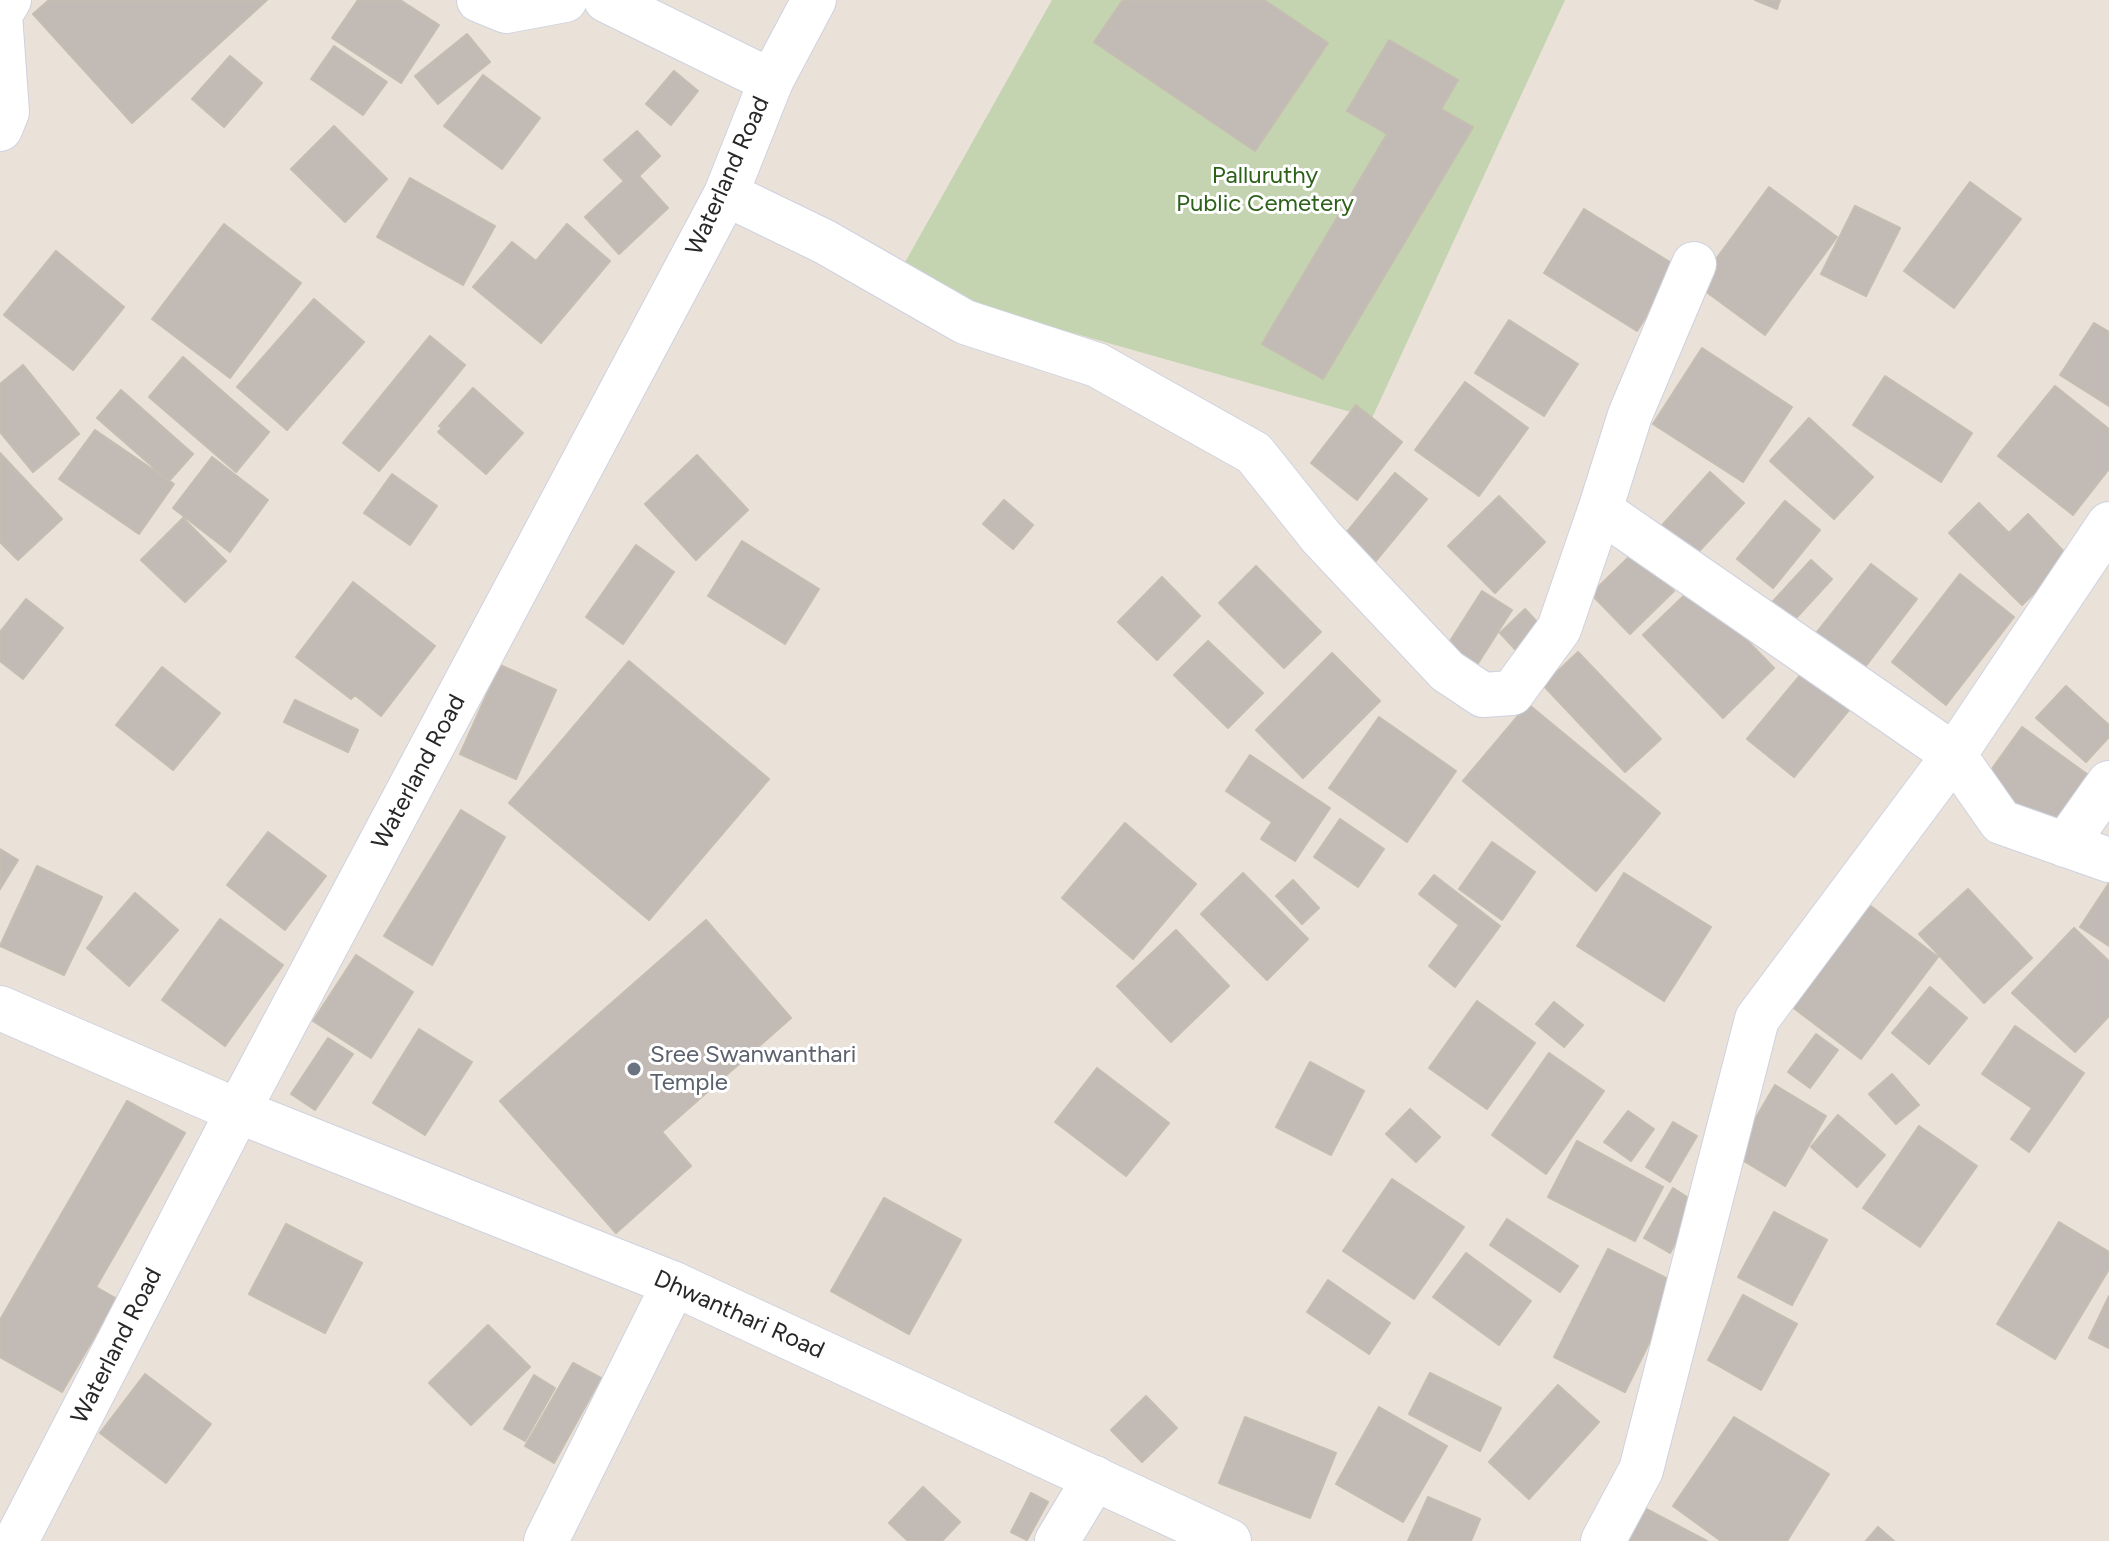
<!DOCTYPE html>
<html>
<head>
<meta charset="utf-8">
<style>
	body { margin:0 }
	canvas { display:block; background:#eae1d8 }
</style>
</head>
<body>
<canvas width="2109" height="1541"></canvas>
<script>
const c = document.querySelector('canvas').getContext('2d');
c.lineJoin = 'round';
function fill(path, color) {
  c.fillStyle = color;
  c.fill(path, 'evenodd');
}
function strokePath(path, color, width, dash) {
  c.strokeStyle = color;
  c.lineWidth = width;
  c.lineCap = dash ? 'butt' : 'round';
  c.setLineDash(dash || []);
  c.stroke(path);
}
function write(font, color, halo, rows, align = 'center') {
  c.font = font + ' Figtree,sans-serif';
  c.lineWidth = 6;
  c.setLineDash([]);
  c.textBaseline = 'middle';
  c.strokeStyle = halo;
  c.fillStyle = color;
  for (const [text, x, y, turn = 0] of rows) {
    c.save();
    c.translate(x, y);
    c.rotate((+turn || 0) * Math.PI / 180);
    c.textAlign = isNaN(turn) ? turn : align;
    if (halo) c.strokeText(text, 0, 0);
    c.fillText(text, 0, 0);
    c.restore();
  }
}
const cemetery = new Path2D(`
	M 1052,0 L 1565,0 L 1372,418 L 894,282 Z`);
const building = new Path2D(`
	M 49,0 L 267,0 L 132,123 L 33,14 Z
	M 358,0 L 400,0 L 439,25 L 401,83 L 332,38 Z
	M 1123,0 L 1264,0 L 1328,43 L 1255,151 L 1094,42 Z
	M 1755,0 L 1780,0 L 1777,9 Z
	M 467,34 L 490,62 L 438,104 L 415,76 Z
	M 1389,40 L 1458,80 L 1441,109 L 1473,127 L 1323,379 L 1262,344 L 1387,134 L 1347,111 Z
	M 334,46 L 387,82 L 363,115 L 311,79 Z
	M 230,56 L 262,83 L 224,127 L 192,99 Z
	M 674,71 L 698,91 L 671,125 L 646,104 Z
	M 483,75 L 540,118 L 502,169 L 444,126 Z
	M 334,126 L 387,179 L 345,222 L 291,169 Z
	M 637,131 L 660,156 L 639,176 L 668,208 L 619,254 L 585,217 L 624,181 L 604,160 Z
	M 410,178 L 495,226 L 463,285 L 377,237 Z
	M 1970,182 L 2021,219 L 1954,308 L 1904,271 Z
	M 1769,187 L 1837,237 L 1765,335 L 1697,285 Z
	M 1855,206 L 1900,228 L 1866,296 L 1821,274 Z
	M 1584,209 L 1678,267 L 1637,331 L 1544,273 Z
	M 224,224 L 301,283 L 230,378 L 152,319 Z
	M 567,224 L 610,261 L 541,343 L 473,287 L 512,242 L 536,261 Z
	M 56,251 L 124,307 L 73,370 L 4,315 Z
	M 314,299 L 364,342 L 287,430 L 237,387 Z
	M 1509,320 L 1578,364 L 1544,416 L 1475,373 Z
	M 2094,323 L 2109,332 L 2109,406 L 2060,375 Z
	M 430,336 L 465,365 L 379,471 L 343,443 Z
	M 1702,348 L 1792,407 L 1743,482 L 1653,424 Z
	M 183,357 L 269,432 L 236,472 L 149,397 Z
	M 23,365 L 79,434 L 33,472 L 0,432 L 0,384 Z
	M 1885,376 L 1972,433 L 1941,482 L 1853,425 Z
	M 1465,382 L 1528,428 L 1479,496 L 1415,450 Z
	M 2055,386 L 2109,429 L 2109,469 L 2073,515 L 1998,456 Z
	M 473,388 L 523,433 L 486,474 L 438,432 L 442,428 L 439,426 Z
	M 121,390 L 193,454 L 169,481 L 97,418 Z
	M 1356,405 L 1402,442 L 1357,500 L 1311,463 Z
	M 1809,418 L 1873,477 L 1834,519 L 1770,461 Z
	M 95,430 L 174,484 L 139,534 L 59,479 Z
	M 0,453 L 62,519 L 18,560 L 0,542 Z
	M 697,455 L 748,510 L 696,560 L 645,504 Z
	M 212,457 L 268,500 L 230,552 L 173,508 Z
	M 1710,472 L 1744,503 L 1689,562 L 1656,532 Z
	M 1395,473 L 1427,499 L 1365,574 L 1334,548 Z
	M 392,474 L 437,506 L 410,545 L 364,513 Z
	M 1499,496 L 1545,542 L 1495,593 L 1448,546 Z
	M 1004,500 L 1033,525 L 1013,549 L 983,524 Z
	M 1785,501 L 1820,530 L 1773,588 L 1737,559 Z
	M 1979,503 L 2009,533 L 2028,514 L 2070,558 L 2022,605 L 1949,533 Z
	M 183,518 L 226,561 L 185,602 L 141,560 Z
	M 742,541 L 819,589 L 785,644 L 708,596 Z
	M 636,545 L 674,572 L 623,644 L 586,617 Z
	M 1635,551 L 1674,591 L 1630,634 L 1591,594 Z
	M 1811,560 L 1832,579 L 1786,629 L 1765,610 Z
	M 1871,564 L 1917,599 L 1856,679 L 1809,642 Z
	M 1256,566 L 1321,632 L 1284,668 L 1219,603 Z
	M 1960,574 L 2014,617 L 1946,705 L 1892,662 Z
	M 1162,577 L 1200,616 L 1157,660 L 1118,622 Z
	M 353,582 L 435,646 L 381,716 L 355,695 L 351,699 L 296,657 Z
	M 1694,586 L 1774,668 L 1723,718 L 1643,635 Z
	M 1482,591 L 1512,610 L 1475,668 L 1445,649 Z
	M 26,599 L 63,628 L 23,679 L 0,661 L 0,632 Z
	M 1525,609 L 1550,636 L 1525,660 L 1500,633 Z
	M 1208,641 L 1263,693 L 1228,728 L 1174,675 Z
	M 1578,652 L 1661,739 L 1625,772 L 1543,685 Z
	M 1332,653 L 1380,701 L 1303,778 L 1256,730 Z
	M 629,661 L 769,779 L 649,920 L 509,803 Z
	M 500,665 L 556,690 L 516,779 L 460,754 Z
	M 162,667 L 220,713 L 173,770 L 116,725 Z
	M 1807,667 L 1853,705 L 1794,777 L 1747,739 Z
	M 2066,686 L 2109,725 L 2109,737 L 2086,762 L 2036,718 Z
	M 295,700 L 358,730 L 348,752 L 284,722 Z
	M 1528,704 L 1660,813 L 1596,891 L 1463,781 Z
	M 1379,717 L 1456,771 L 1407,842 L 1329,788 Z
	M 2022,727 L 2091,777 L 2050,834 L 1981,784 Z
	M 1250,755 L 1330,808 L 1295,861 L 1261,839 L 1272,822 L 1226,791 Z
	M 461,810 L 505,837 L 432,965 L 384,936 Z
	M 1340,819 L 1384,849 L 1358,887 L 1314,857 Z
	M 1125,823 L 1196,884 L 1133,959 L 1062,898 Z
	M 268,832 L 326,876 L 285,930 L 227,885 Z
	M 1492,842 L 1535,872 L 1502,920 L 1459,889 Z
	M 0,849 L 18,860 L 0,889 Z
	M 37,866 L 102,897 L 64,975 L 0,946 Z
	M 1243,873 L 1308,939 L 1267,980 L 1201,914 Z
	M 1624,873 L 1711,927 L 1664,1001 L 1577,946 Z
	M 1434,875 L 1500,926 L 1455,987 L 1429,966 L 1459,925 L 1419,894 Z
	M 1293,880 L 1319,908 L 1302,924 L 1276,896 Z
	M 2109,883 L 2109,946 L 2080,927 Z
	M 1968,889 L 2032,958 L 1984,1003 L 1919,934 Z
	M 135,893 L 178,930 L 129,986 L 87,948 Z
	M 1860,898 L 1938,957 L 1861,1059 L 1783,1000 Z
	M 220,919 L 283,965 L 225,1046 L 162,1000 Z
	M 706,920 L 791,1018 L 662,1132 L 691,1166 L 616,1233 L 500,1101 Z
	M 2074,928 L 2109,961 L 2109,1016 L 2075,1052 L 2012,993 Z
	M 1176,930 L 1229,986 L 1171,1042 L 1117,986 Z
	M 356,955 L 413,992 L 371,1058 L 313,1021 Z
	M 1930,987 L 1967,1018 L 1929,1064 L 1892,1033 Z
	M 1477,1001 L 1535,1043 L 1487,1109 L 1429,1068 Z
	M 1554,1002 L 1583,1025 L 1564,1047 L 1536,1024 Z
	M 2015,1026 L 2084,1073 L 2029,1152 L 2011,1139 L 2032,1108 L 1982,1074 Z
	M 419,1029 L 472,1062 L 425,1135 L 373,1103 Z
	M 1816,1034 L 1838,1050 L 1810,1088 L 1788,1072 Z
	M 328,1038 L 353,1054 L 315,1110 L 291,1094 Z
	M 1549,1053 L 1604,1091 L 1546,1174 L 1492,1135 Z
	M 1310,1062 L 1364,1091 L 1331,1155 L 1276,1127 Z
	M 1097,1068 L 1169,1123 L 1126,1176 L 1055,1122 Z
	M 1892,1074 L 1919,1105 L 1896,1124 L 1869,1094 Z
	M 1775,1085 L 1826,1116 L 1785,1186 L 1734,1155 Z
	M 127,1101 L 185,1133 L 96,1287 L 117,1299 L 62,1392 L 0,1357 L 0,1320 Z
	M 1410,1109 L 1440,1137 L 1416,1162 L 1386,1134 Z
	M 1628,1111 L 1654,1129 L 1631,1161 L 1604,1142 Z
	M 1838,1115 L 1885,1155 L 1857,1187 L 1811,1147 Z
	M 1673,1122 L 1697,1136 L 1670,1182 L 1646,1167 Z
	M 1919,1126 L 1977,1166 L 1920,1247 L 1863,1208 Z
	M 1577,1141 L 1663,1187 L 1635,1241 L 1548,1197 Z
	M 1392,1179 L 1464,1227 L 1414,1299 L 1343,1251 Z
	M 1673,1188 L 1698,1204 L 1670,1253 L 1644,1238 Z
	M 884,1198 L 961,1240 L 909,1334 L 831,1291 Z
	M 1774,1212 L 1827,1240 L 1792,1305 L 1738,1277 Z
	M 1507,1219 L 1578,1266 L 1560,1292 L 1490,1245 Z
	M 2059,1222 L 2109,1252 L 2109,1269 L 2055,1359 L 1997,1324 Z
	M 286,1224 L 362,1263 L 325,1333 L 249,1294 Z
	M 1608,1249 L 1678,1284 L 1625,1392 L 1554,1357 Z
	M 1466,1253 L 1531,1301 L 1499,1345 L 1433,1297 Z
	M 1328,1280 L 1390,1323 L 1369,1354 L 1307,1312 Z
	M 1743,1295 L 1797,1324 L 1761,1390 L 1708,1360 Z
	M 2109,1296 L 2109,1348 L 2089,1338 Z
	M 488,1325 L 530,1367 L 471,1425 L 429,1383 Z
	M 573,1363 L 601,1378 L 554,1463 L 525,1446 Z
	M 1430,1373 L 1501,1408 L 1480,1451 L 1409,1414 Z
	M 145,1374 L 211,1424 L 166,1483 L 100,1433 Z
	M 534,1375 L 555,1388 L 525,1441 L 504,1429 Z
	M 1558,1385 L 1599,1422 L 1529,1499 L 1489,1462 Z
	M 1146,1396 L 1177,1428 L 1142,1462 L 1111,1430 Z
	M 1379,1407 L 1447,1446 L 1403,1522 L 1336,1484 Z
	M 1245,1417 L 1336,1453 L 1310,1518 L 1219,1483 Z
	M 1734,1417 L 1829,1474 L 1787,1541 L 1721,1541 L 1673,1506 Z
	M 923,1487 L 960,1522 L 942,1541 L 908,1541 L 889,1523 Z
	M 1031,1493 L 1048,1502 L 1027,1540 L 1011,1532 Z
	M 1428,1497 L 1480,1519 L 1471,1541 L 1408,1541 Z
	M 1633,1502 L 1707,1541 L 1613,1541 Z
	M 1878,1527 L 1894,1541 L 1866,1541 Z`);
const minor = new Path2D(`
	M 479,0 L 506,11 L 565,0
	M 606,0 L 771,81
	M 0,129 L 7,112 L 0,15 L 9,0
	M 726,194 L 825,242 L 965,322 L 1097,365 L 1254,453 L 1321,537 L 1447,671 L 1483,695 L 1512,693 L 1559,629 L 1600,510 L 1954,755 L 2001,822 L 2109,860
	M 1600,510 L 1630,415 L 1694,264
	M 2065,845 L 2109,783
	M 0,1008 L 238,1111
	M 546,1541 L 674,1284
	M 1057,1541 L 1095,1478
	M 1603,1541 L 1641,1470 L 1757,1019 L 1954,755 L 2109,524`);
const tertiary = new Path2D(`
	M 238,1111 L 674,1284 L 1229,1541`);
const secondary = new Path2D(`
	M 16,1541 L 238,1111 L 726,194 L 771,81 L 814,0`);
const markers = [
	[634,1069,8,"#6b7280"]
];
const streetNames = [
	["Waterland Road",728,176,-66],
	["Waterland Road",419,772,-62],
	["Dhwanthari Road",739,1315,24],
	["Waterland Road",117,1346,-63]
];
const parkNames = [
	["Palluruthy",1265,176],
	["Public Cemetery",1265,204]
];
const worshipNames = [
	["Sree Swanwanthari",650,1055],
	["Temple",650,1083]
];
fill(cemetery, '#c4d3b0');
fill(building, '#c2bbb5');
strokePath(building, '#c5bdb2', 2);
strokePath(minor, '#ced2e0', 46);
strokePath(tertiary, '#ced2e0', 46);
strokePath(secondary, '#ced2e0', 46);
strokePath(minor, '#fff', 44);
strokePath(tertiary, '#fff', 44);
strokePath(secondary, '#fff', 44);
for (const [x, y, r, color] of markers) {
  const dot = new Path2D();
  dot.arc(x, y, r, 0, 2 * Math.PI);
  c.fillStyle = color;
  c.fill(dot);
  strokePath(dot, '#fff', 3);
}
write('24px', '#272727', '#fff', streetNames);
write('24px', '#2d611a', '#fff', parkNames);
write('24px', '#5b616d', '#fff', worshipNames, 'left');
</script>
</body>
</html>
